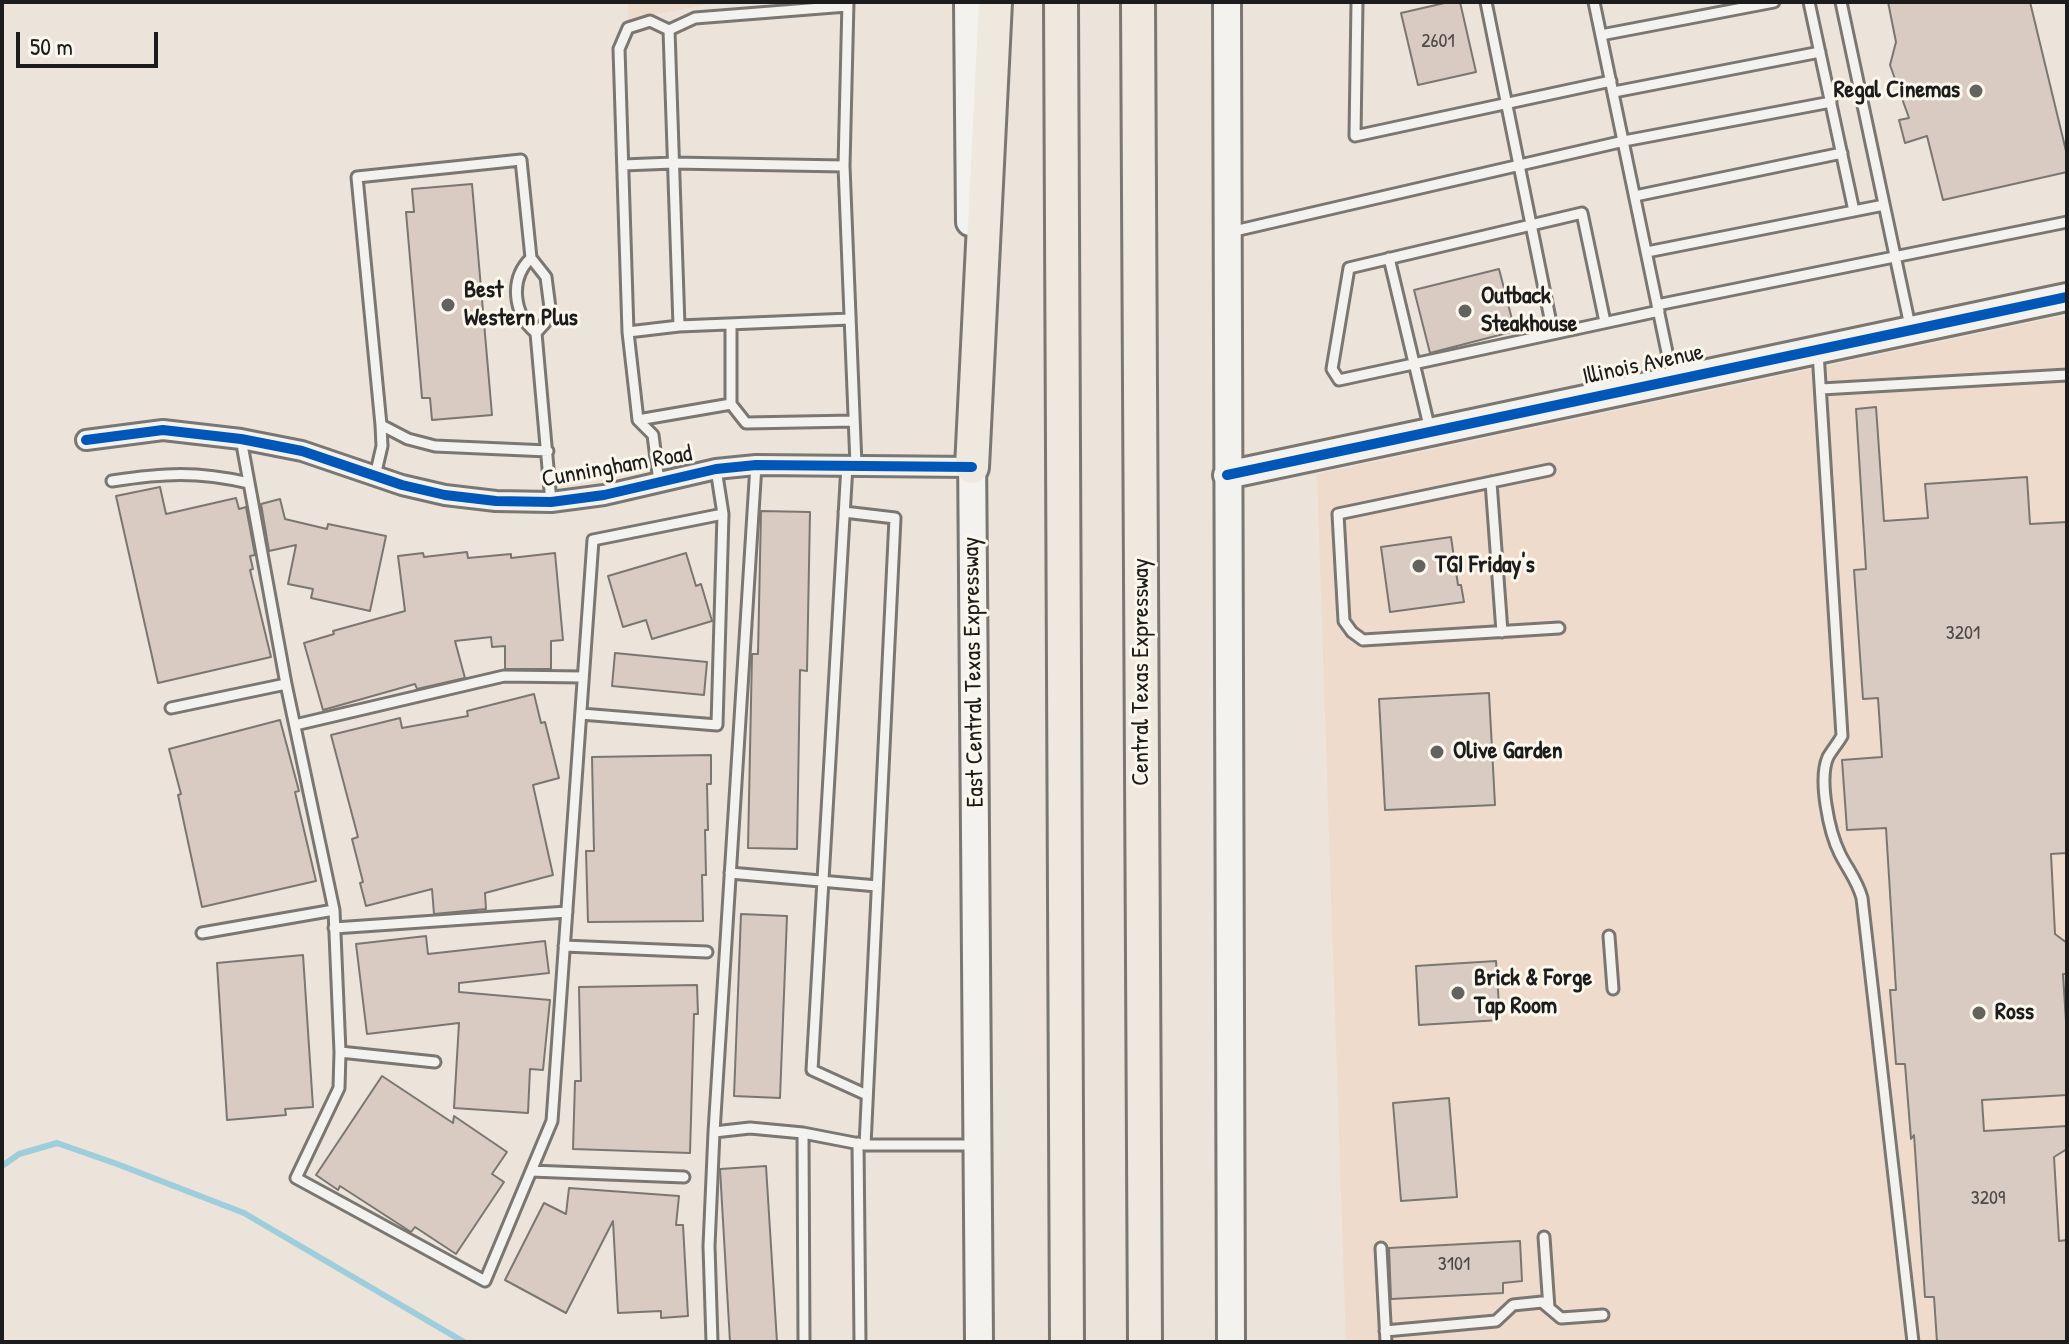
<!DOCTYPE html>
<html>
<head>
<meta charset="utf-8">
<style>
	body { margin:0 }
	#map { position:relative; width:2069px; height:1344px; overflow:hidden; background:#ece3da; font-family:"Patrick Hand",sans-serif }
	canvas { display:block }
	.frame { position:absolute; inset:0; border:4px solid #1c1c1c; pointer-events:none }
	.scale { position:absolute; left:16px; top:32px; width:142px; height:36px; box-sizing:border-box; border:4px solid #1c1c1c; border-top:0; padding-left:10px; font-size:24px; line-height:28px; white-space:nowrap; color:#1c1c1c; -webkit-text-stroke:6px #fbf7ec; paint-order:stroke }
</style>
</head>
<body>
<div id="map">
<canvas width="2069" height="1344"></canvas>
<div class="frame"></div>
<div class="scale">50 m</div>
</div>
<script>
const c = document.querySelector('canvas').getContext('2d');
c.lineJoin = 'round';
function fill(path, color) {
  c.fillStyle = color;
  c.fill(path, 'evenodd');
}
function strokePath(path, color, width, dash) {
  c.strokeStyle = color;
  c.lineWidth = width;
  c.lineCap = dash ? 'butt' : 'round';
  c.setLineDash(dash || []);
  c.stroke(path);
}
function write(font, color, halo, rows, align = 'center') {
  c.font = font + ' "Patrick Hand",sans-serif';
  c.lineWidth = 6;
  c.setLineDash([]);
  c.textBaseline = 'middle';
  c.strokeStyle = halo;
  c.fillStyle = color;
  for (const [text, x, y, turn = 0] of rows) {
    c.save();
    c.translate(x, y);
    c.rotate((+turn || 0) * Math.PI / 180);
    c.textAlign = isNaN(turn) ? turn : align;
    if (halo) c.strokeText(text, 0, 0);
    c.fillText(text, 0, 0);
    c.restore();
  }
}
const built = new Path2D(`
	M 628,2 L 719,2 L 628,20 Z
	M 2067,315 L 2067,1342 L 1346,1342 L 1317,474 Z`);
const stream = new Path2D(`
	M 2,1166 L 19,1154 L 57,1143 L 117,1164 L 244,1213 L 464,1342`);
const building = new Path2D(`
	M 1449,2 L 1460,2 L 1476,72 L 1418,85 L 1401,13 Z
	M 1888,2 L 2030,2 L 2067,155 L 2067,172 L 1943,200 L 1927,136 L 1905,143 L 1899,120 L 1909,118 L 1890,65 L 1896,42 Z
	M 472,184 L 492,415 L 432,420 L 430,398 L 422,398 L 406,212 L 414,212 L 412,189 Z
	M 1499,269 L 1515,331 L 1430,353 L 1414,290 Z
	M 1876,407 L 1884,521 L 1928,518 L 1925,484 L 2027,477 L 2030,524 L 2067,522 L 2067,853 L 2051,854 L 2055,934 L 2067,943 L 2067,974 L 2063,974 L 2067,1037 L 2067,1095 L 1982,1100 L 1984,1131 L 2067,1126 L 2067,1149 L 2054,1157 L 2059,1241 L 2067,1240 L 2067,1342 L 1937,1342 L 1934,1297 L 1925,1297 L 1914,1135 L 1911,1139 L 1905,1064 L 1896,1064 L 1890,990 L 1896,990 L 1886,828 L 1847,830 L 1842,760 L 1882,757 L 1878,698 L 1863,699 L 1854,570 L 1866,569 L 1856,409 Z
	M 160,487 L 166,514 L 236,498 L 239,509 L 246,507 L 255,555 L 250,556 L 253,569 L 250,570 L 271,657 L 158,683 L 116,496 Z
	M 280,499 L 285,519 L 327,529 L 328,524 L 386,536 L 370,611 L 311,598 L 313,589 L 288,584 L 296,545 L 269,551 L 261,504 Z
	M 761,511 L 810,512 L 807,671 L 800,670 L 797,849 L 748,848 L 752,654 L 758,654 Z
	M 1451,537 L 1458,585 L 1461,585 L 1464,602 L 1390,612 L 1381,547 Z
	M 467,552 L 468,558 L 511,554 L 511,558 L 555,553 L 563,640 L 551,641 L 551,669 L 505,669 L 505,646 L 492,647 L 491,637 L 455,641 L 465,678 L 417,689 L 415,684 L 323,710 L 304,643 L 334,634 L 333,631 L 405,611 L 398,556 L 423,553 L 424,557 Z
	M 686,553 L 696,586 L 701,584 L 712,621 L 652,639 L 646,620 L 623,627 L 608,576 Z
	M 615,653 L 707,662 L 704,695 L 612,686 Z
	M 1489,693 L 1495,805 L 1385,810 L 1379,699 Z
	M 534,694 L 541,723 L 545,722 L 559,778 L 533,785 L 553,875 L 485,893 L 486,909 L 434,914 L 432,889 L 366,906 L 360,883 L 363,882 L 352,839 L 358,837 L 331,735 L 400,718 L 402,728 L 468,716 L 467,711 Z
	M 280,720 L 299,791 L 295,792 L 316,881 L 202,907 L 178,795 L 181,794 L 169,749 Z
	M 711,755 L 711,784 L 707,784 L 708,830 L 705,830 L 706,875 L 702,875 L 703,921 L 588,922 L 586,851 L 594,851 L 592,757 Z
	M 741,914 L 787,916 L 780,1098 L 734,1096 Z
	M 426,936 L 428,954 L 545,941 L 549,973 L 459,983 L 459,992 L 550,1000 L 543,1070 L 530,1069 L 528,1113 L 454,1108 L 459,1023 L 367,1034 L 356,944 Z
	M 303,955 L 313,1107 L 285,1109 L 286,1115 L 227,1120 L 217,963 Z
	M 1496,961 L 1500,1020 L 1419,1025 L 1416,966 Z
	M 697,985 L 698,1014 L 694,1014 L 690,1153 L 573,1149 L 575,1081 L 581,1081 L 579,987 Z
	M 382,1076 L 453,1123 L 454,1116 L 507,1152 L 492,1174 L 504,1182 L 456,1254 L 415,1227 L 411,1232 L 340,1186 L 338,1190 L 316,1175 Z
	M 1449,1098 L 1457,1197 L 1401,1201 L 1393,1103 Z
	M 766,1166 L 777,1342 L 730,1342 L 720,1169 Z
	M 569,1188 L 679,1196 L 676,1225 L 683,1225 L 688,1316 L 661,1318 L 661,1311 L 618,1313 L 613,1221 L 566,1313 L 505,1280 L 544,1203 L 566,1214 Z
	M 1520,1241 L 1522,1281 L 1503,1283 L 1503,1293 L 1391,1299 L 1389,1248 Z`);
const lane = new Path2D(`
	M 848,2 L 844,166 L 856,465
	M 1357,2 L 1355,136 L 1611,81
	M 1486,2 L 1553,333
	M 1594,2 L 1672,376
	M 1809,2 L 1854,211
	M 1841,2 L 1910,326
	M 1601,35 L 1774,2
	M 1614,92 L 1820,52
	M 623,165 L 673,163 L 844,166
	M 1635,196 L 1842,153
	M 1230,232 L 1624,141 L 1831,102
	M 1647,252 L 1884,205
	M 1389,258 L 1430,430
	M 1657,305 L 2067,222
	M 1605,322 L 1582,213 L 1349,268 L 1332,369 L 1339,380 L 1659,311
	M 679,326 L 669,30 L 695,18 L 847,6
	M 628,332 L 619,49 L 628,28 L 650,21 L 669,30
	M 536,333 L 551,502
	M 1818,352 L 1842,736 C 1838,743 1832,750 1828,757 C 1818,779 1829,832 1840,854 C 1848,870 1857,880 1862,898 L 1913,1342
	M 1821,389 L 2067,375
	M 731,404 L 746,423 L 854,421
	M 638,420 L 731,404 L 731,324
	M 381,425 L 408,439 L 435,446 L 548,451
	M 241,439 L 286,684 L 334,910 L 340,1052 L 339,1088 L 296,1178 L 485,1281 L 552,1121 L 593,540 L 723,514
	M 847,465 L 812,1070 L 867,1095
	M 1549,470 L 1338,514 L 1344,621 L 1352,632 L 1363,640 L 1559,628
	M 375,476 L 382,446 L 381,425 L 357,177 L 521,160 L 531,258 L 546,277 L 550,308 L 545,323 L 536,333 C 513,314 509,279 531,258
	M 112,481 C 164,473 197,471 249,483
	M 659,482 L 653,435 L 638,420 L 628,332 L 679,326 L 850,319
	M 1491,482 L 1502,632
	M 844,512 L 895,518 L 865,1145
	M 171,708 L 286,684
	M 581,714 L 717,725 L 723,514 L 716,469
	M 295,725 L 504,676 L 583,677
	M 730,873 L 877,886
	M 334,928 L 567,912
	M 202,933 L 334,910
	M 1609,936 L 1613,989
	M 564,946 L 707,952
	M 340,1052 L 435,1062
	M 714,1132 L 750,1128 L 803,1133 L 865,1145 L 976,1145
	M 803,1133 L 804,1342
	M 858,1143 L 860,1342
	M 531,1171 L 684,1177
	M 1544,1237 L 1549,1308
	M 1381,1248 L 1386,1342
	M 1385,1331 L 1496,1321 L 1513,1305 L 1542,1302 L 1561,1318 L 1603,1315
	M 712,1342 L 709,1246 L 714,1132 L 756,465`);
const street = new Path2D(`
	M 86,440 L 163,430 L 241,439 L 302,451 L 402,485 L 445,495 L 496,501 L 551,502 L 604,495 L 716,469 L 756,465 L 972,467`);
const secondary = new Path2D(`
	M 968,2 L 970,222
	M 1227,2 L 1231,1342
	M 972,450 L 979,1342
	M 1227,475 L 2067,297`);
const highway = new Path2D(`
	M 1061,2 L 1067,1342
	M 1138,2 L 1145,1342
	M 972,467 L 995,2`);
const cycleway = new Path2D(`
	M 86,440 L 163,430 L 241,439 L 302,451 L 402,485 L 445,495 L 496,501 L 551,502 L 604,495 L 716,469 L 756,465 L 972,467
	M 1227,475 L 2067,297`);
const markers = [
	[1976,91,8,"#65625e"],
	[448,305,8,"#65625e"],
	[1465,311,8,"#65625e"],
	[1419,566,8,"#65625e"],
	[1437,752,8,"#65625e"],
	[1458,993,8,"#65625e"],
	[1979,1013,8,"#65625e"]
];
const numberNames = [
	["2601",1438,42],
	["3201",1963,634],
	["3209",1988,1199],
	["3101",1454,1265]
];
const poiNames = [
	["Regal Cinemas",1960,91,"right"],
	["Best",464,291],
	["Western Plus",464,319],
	["Outback",1481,297],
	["Steakhouse",1481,325],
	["TGI Friday's",1435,566],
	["Olive Garden",1453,752],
	["Brick & Forge",1474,979],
	["Tap Room",1474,1007],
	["Ross",1995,1013]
];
const streetNames = [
	["Illinois Avenue",1643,365,-12],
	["Cunningham Road",617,467,-10],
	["East Central Texas Expressway",974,672,-91],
	["Central Texas Expressway",1142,672,-90]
];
fill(built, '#eedbcb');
strokePath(stream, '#9ecddb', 6);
fill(building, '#d9cbc2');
strokePath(building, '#7a7672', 2);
strokePath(lane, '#7a7672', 15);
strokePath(street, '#7a7672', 24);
strokePath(secondary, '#7a7672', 32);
strokePath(highway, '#7a7672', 38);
strokePath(lane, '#f4f2ee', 9);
strokePath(street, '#f4f2ee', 18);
strokePath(secondary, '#f4f2ee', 26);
strokePath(highway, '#eee8de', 32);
strokePath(cycleway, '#0057b8', 10);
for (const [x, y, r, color] of markers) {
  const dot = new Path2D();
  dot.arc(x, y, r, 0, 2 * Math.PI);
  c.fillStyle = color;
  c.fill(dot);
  strokePath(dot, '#fbf7ec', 3);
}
write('20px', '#4b4846', null, numberNames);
write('bold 24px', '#1c1c1c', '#fbf7ec', poiNames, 'left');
write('24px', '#1c1c1c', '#fbf7ec', streetNames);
</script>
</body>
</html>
